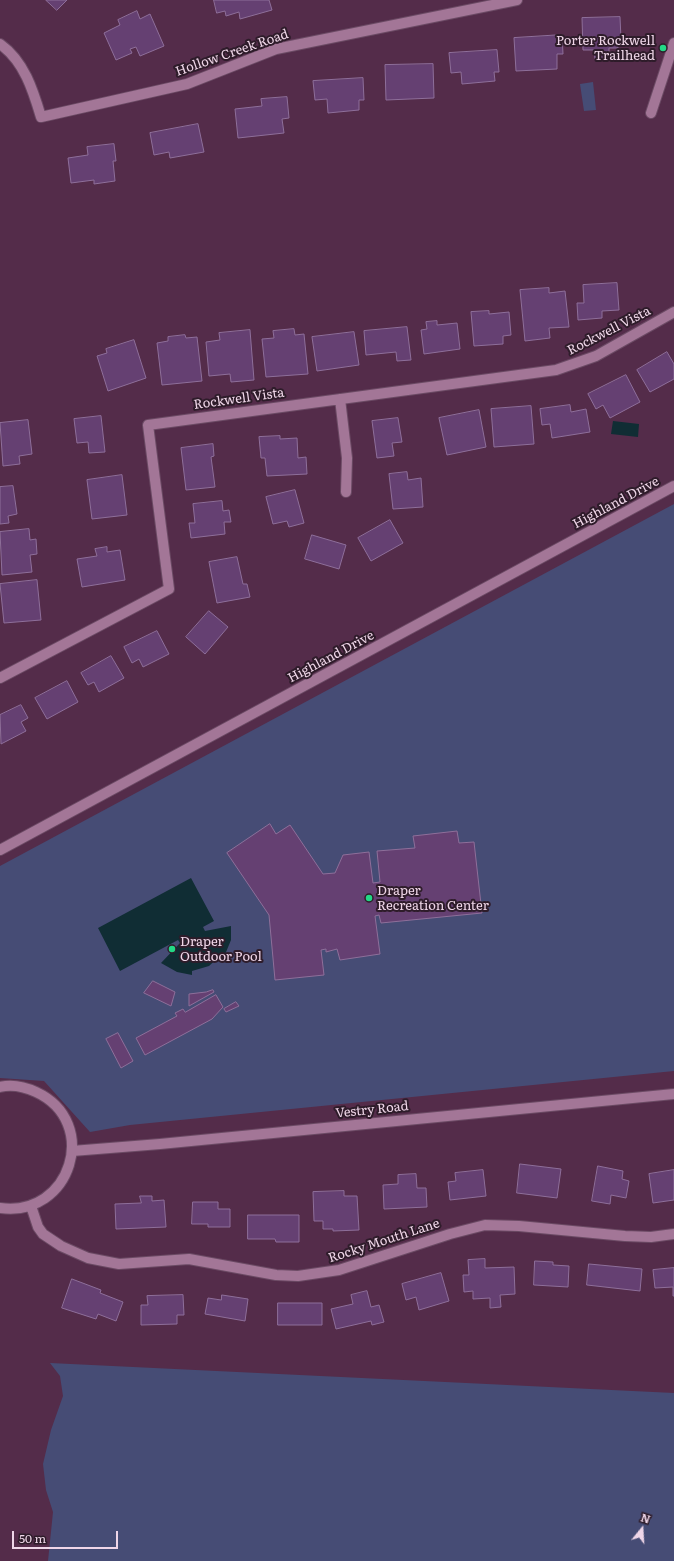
<!DOCTYPE html>
<html>
<head>
<meta charset="utf-8">
<style>
	body { margin:0 }
	#map { position:relative; width:674px; height:1561px; overflow:hidden; background:#542c4a; font-family:Literata,serif }
	canvas { display:block }
	.north { position:absolute; left:622px; top:1509px; width:40px; height:40px; -webkit-text-stroke:3px #2e1c2a; paint-order:stroke; rotate:18deg; font-size:11px; font-weight:700; line-height:16px; text-align:center; color:#efd6e8 }
	.north::after { content:''; display:block; margin:auto; width:14px; height:18px; background:#efd6e8; clip-path:polygon(50% 0,100% 100%,50% 72%,0 100%) }
	.scale { position:absolute; left:12px; top:1531px; width:106px; height:18px; box-sizing:border-box; border:2px solid #efd6e8; border-top:0; padding-left:5px; font-size:12px; line-height:14px; white-space:nowrap; color:#efd6e8; -webkit-text-stroke:3px #2e1c2a; paint-order:stroke }
</style>
</head>
<body>
<div id="map">
<canvas width="674" height="1561"></canvas>
<div class="north">N</div>
<div class="scale">50 m</div>
</div>
<script>
const c = document.querySelector('canvas').getContext('2d');
c.lineJoin = 'round';
function fill(path, color) {
  c.fillStyle = color;
  c.fill(path, 'evenodd');
}
function strokePath(path, color, width, dash) {
  c.strokeStyle = color;
  c.lineWidth = width;
  c.lineCap = dash ? 'butt' : 'round';
  c.setLineDash(dash || []);
  c.stroke(path);
}
function write(font, color, halo, rows, align = 'center') {
  c.font = font + ' Literata,serif';
  c.lineWidth = 4;
  c.setLineDash([]);
  c.textBaseline = 'middle';
  c.strokeStyle = halo;
  c.fillStyle = color;
  for (const [text, x, y, turn = 0] of rows) {
    c.save();
    c.translate(x, y);
    c.rotate((+turn || 0) * Math.PI / 180);
    c.textAlign = isNaN(turn) ? turn : align;
    if (halo) c.strokeText(text, 0, 0);
    c.fillText(text, 0, 0);
    c.restore();
  }
}
const green = new Path2D(`
	M 593,82 L 596,110 L 584,111 L 580,84 Z
	M 674,504 L 674,1071 L 130,1125 L 90,1132 L 44,1081 L 0,1078 L 0,866 Z
	M 50,1363 L 674,1393 L 674,1561 L 48,1561 L 53,1512 L 46,1490 L 43,1464 L 51,1430 L 63,1396 L 60,1376 Z`);
const water = new Path2D(`
	M 613,421 L 639,424 L 638,437 L 611,434 Z
	M 191,878 L 214,921 L 203,927 L 205,931 L 231,926 L 231,940 L 224,957 L 221,955 L 209,966 L 192,971 L 192,975 L 177,972 L 161,963 L 180,943 L 178,940 L 120,971 L 98,928 Z`);
const building = new Path2D(`
	M 46,0 L 67,0 L 57,10 Z
	M 214,0 L 269,0 L 272,10 L 240,19 L 239,12 L 226,16 L 225,11 L 217,13 Z
	M 137,11 L 140,19 L 150,14 L 164,46 L 140,56 L 136,47 L 130,49 L 132,53 L 116,60 L 104,33 L 120,25 L 118,20 Z
	M 620,17 L 621,39 L 617,39 L 618,48 L 609,48 L 609,58 L 595,59 L 594,50 L 583,50 L 582,18 Z
	M 562,35 L 563,54 L 557,54 L 557,69 L 516,71 L 514,38 Z
	M 497,50 L 499,72 L 494,72 L 495,81 L 462,84 L 461,72 L 451,73 L 449,53 Z
	M 433,64 L 434,98 L 386,100 L 385,65 Z
	M 363,78 L 364,100 L 359,100 L 359,110 L 328,113 L 327,99 L 315,100 L 313,81 Z
	M 287,97 L 289,118 L 282,119 L 284,133 L 238,138 L 235,109 L 262,106 L 261,99 Z
	M 198,124 L 204,152 L 170,158 L 169,152 L 154,155 L 150,133 Z
	M 114,144 L 116,161 L 113,161 L 115,181 L 94,184 L 94,180 L 71,183 L 68,158 L 88,155 L 87,147 Z
	M 617,283 L 619,310 L 602,311 L 602,318 L 578,320 L 577,303 L 584,303 L 583,285 Z
	M 549,288 L 549,293 L 565,291 L 569,327 L 549,328 L 550,338 L 525,341 L 520,290 Z
	M 489,311 L 489,314 L 509,312 L 511,335 L 503,336 L 503,344 L 474,346 L 471,312 Z
	M 437,321 L 437,325 L 457,323 L 460,349 L 424,354 L 421,330 L 427,329 L 426,322 Z
	M 407,327 L 411,360 L 397,361 L 396,352 L 366,355 L 364,331 Z
	M 294,329 L 295,335 L 304,334 L 308,374 L 266,377 L 262,339 L 274,338 L 273,331 Z
	M 250,330 L 254,380 L 231,382 L 230,374 L 209,376 L 206,342 L 220,340 L 219,333 Z
	M 354,332 L 359,365 L 317,371 L 312,337 Z
	M 185,335 L 186,338 L 197,337 L 202,381 L 162,385 L 157,343 L 168,341 L 168,337 Z
	M 134,340 L 146,378 L 108,391 L 97,356 L 107,353 L 106,349 Z
	M 667,352 L 674,364 L 674,379 L 650,392 L 637,370 Z
	M 626,375 L 640,402 L 610,418 L 603,405 L 596,409 L 588,394 Z
	M 570,405 L 571,412 L 586,409 L 590,432 L 552,438 L 550,424 L 542,425 L 540,409 Z
	M 531,406 L 534,444 L 494,447 L 491,409 Z
	M 479,410 L 486,447 L 447,455 L 439,418 Z
	M 101,416 L 105,452 L 89,453 L 88,442 L 77,443 L 74,419 Z
	M 398,418 L 402,442 L 392,443 L 394,456 L 377,458 L 372,421 Z
	M 28,420 L 32,454 L 19,456 L 20,464 L 3,466 L 0,423 Z
	M 280,436 L 280,439 L 297,438 L 298,458 L 306,457 L 307,474 L 267,476 L 265,458 L 261,458 L 259,437 Z
	M 213,444 L 214,456 L 211,457 L 215,487 L 186,490 L 181,448 Z
	M 407,472 L 408,480 L 421,478 L 423,507 L 393,509 L 389,474 Z
	M 122,475 L 127,515 L 92,519 L 87,480 Z
	M 13,486 L 17,514 L 8,516 L 9,523 L 0,524 L 0,487 Z
	M 295,490 L 304,523 L 289,527 L 287,521 L 273,524 L 266,497 Z
	M 222,501 L 223,511 L 229,510 L 231,522 L 224,522 L 225,534 L 191,538 L 189,523 L 195,523 L 193,504 Z
	M 390,520 L 403,543 L 371,561 L 358,538 Z
	M 29,529 L 30,540 L 36,539 L 37,554 L 30,555 L 32,572 L 2,575 L 0,532 Z
	M 312,535 L 346,545 L 339,569 L 305,559 Z
	M 107,547 L 107,552 L 120,550 L 125,580 L 82,587 L 77,559 L 97,556 L 95,549 Z
	M 237,557 L 243,584 L 247,584 L 250,597 L 217,603 L 209,562 Z
	M 37,580 L 41,620 L 4,623 L 0,584 Z
	M 209,611 L 228,627 L 205,654 L 186,637 Z
	M 157,631 L 169,654 L 143,667 L 139,659 L 132,663 L 124,647 Z
	M 111,656 L 124,678 L 99,692 L 94,682 L 88,685 L 81,673 Z
	M 67,681 L 78,702 L 47,719 L 35,698 Z
	M 21,705 L 28,718 L 21,722 L 26,731 L 1,744 L 0,715 Z
	M 270,824 L 276,834 L 290,825 L 323,874 L 335,873 L 343,855 L 369,852 L 373,883 L 380,882 L 377,851 L 415,848 L 413,836 L 457,831 L 459,843 L 474,842 L 482,913 L 381,923 L 379,915 L 375,916 L 380,954 L 340,960 L 337,949 L 326,952 L 326,949 L 321,950 L 324,975 L 275,980 L 269,915 L 227,853 Z
	M 153,981 L 175,992 L 171,1006 L 144,993 Z
	M 213,990 L 214,992 L 189,1006 L 189,994 L 206,992 Z
	M 216,995 L 223,1007 L 212,1019 L 145,1055 L 136,1038 L 177,1016 L 175,1013 L 183,1009 L 185,1012 Z
	M 236,1002 L 239,1006 L 226,1012 L 224,1009 Z
	M 118,1033 L 133,1061 L 121,1068 L 106,1039 Z
	M 520,1164 L 561,1169 L 557,1198 L 517,1193 Z
	M 598,1166 L 623,1171 L 622,1179 L 629,1181 L 626,1198 L 611,1195 L 610,1204 L 592,1201 Z
	M 483,1170 L 486,1196 L 450,1200 L 448,1182 L 456,1181 L 455,1173 Z
	M 674,1170 L 674,1200 L 653,1203 L 649,1174 Z
	M 416,1174 L 417,1188 L 426,1188 L 427,1207 L 384,1209 L 383,1185 L 398,1184 L 398,1175 Z
	M 344,1191 L 344,1196 L 357,1196 L 359,1230 L 333,1231 L 333,1229 L 323,1229 L 323,1221 L 314,1221 L 313,1192 Z
	M 140,1196 L 152,1196 L 152,1201 L 164,1200 L 166,1227 L 116,1229 L 115,1204 L 141,1203 Z
	M 193,1202 L 218,1202 L 218,1209 L 230,1209 L 230,1227 L 208,1227 L 208,1224 L 192,1224 Z
	M 248,1215 L 299,1215 L 299,1242 L 276,1242 L 275,1239 L 248,1239 Z
	M 485,1259 L 485,1268 L 514,1267 L 515,1294 L 500,1295 L 501,1307 L 490,1308 L 490,1298 L 473,1299 L 473,1291 L 464,1292 L 463,1275 L 469,1275 L 468,1260 Z
	M 535,1261 L 553,1262 L 553,1265 L 569,1266 L 568,1287 L 534,1285 Z
	M 589,1264 L 642,1269 L 640,1291 L 587,1285 Z
	M 674,1268 L 674,1296 L 673,1296 L 673,1287 L 655,1288 L 653,1270 Z
	M 441,1273 L 449,1301 L 419,1310 L 416,1297 L 406,1300 L 402,1284 Z
	M 72,1279 L 101,1290 L 100,1293 L 123,1302 L 116,1321 L 98,1314 L 96,1319 L 62,1308 Z
	M 367,1291 L 371,1307 L 379,1305 L 384,1322 L 372,1325 L 371,1321 L 336,1329 L 331,1309 L 353,1304 L 351,1295 Z
	M 183,1295 L 184,1315 L 177,1315 L 177,1324 L 141,1325 L 141,1305 L 148,1305 L 147,1296 Z
	M 222,1295 L 248,1299 L 245,1321 L 205,1314 L 208,1298 L 221,1300 Z
	M 278,1303 L 322,1303 L 322,1325 L 278,1325 Z`);
const street = new Path2D(`
	M 0,44 C 24,61 33,90 41,117 L 187,84 L 276,49 L 517,0
	M 651,113 L 674,43
	M 340,399 L 347,458 L 346,492
	M 0,678 L 169,589 L 148,425 L 556,370 L 596,356 L 674,312
	M 0,1087 C 12,1084 25,1087 36,1092 C 101,1122 71,1218 0,1208
	M 72,1151 L 160,1144 L 674,1094
	M 31,1206 L 38,1227 L 43,1234 L 61,1246 L 88,1258 L 119,1264 L 189,1259 L 276,1275 L 298,1276 L 339,1270 L 450,1234 L 485,1225 L 519,1226 L 625,1236 L 651,1237 L 674,1234`);
const secondary = new Path2D(`
	M 0,850 L 674,486`);
const markers = [
	[663,48,4,"#23d886"],
	[369,898,4,"#23d886"],
	[172,949,4,"#23d886"]
];
const poiNames = [
	["Porter Rockwell",655,41,"right"],
	["Trailhead",655,56,"right"],
	["Draper",377,891],
	["Recreation Center",377,906],
	["Draper",180,942],
	["Outdoor Pool",180,957]
];
const streetNames = [
	["Hollow Creek Road",232,53,-19],
	["Rockwell Vista",609,331,-27],
	["Rockwell Vista",239,399,-8],
	["Highland Drive",616,503,-28],
	["Highland Drive",331,657,-28],
	["Vestry Road",372,1110,-6],
	["Rocky Mouth Lane",384,1241,-18]
];
fill(green, '#464c75');
fill(water, '#102d34');
fill(building, '#654072');
strokePath(building, '#8e6f9a', 1);
strokePath(street, '#6b4a64', 12);
strokePath(secondary, '#6b4a64', 12);
strokePath(street, '#a37697', 10);
strokePath(secondary, '#a37697', 10);
for (const [x, y, r, color] of markers) {
  const dot = new Path2D();
  dot.arc(x, y, r, 0, 2 * Math.PI);
  c.fillStyle = color;
  c.fill(dot);
  strokePath(dot, '#2e1c2a', 1.5);
}
write('13px', '#efd6e8', '#2e1c2a', poiNames, 'left');
write('13px', '#efd6e8', '#2e1c2a', streetNames);
</script>
</body>
</html>
